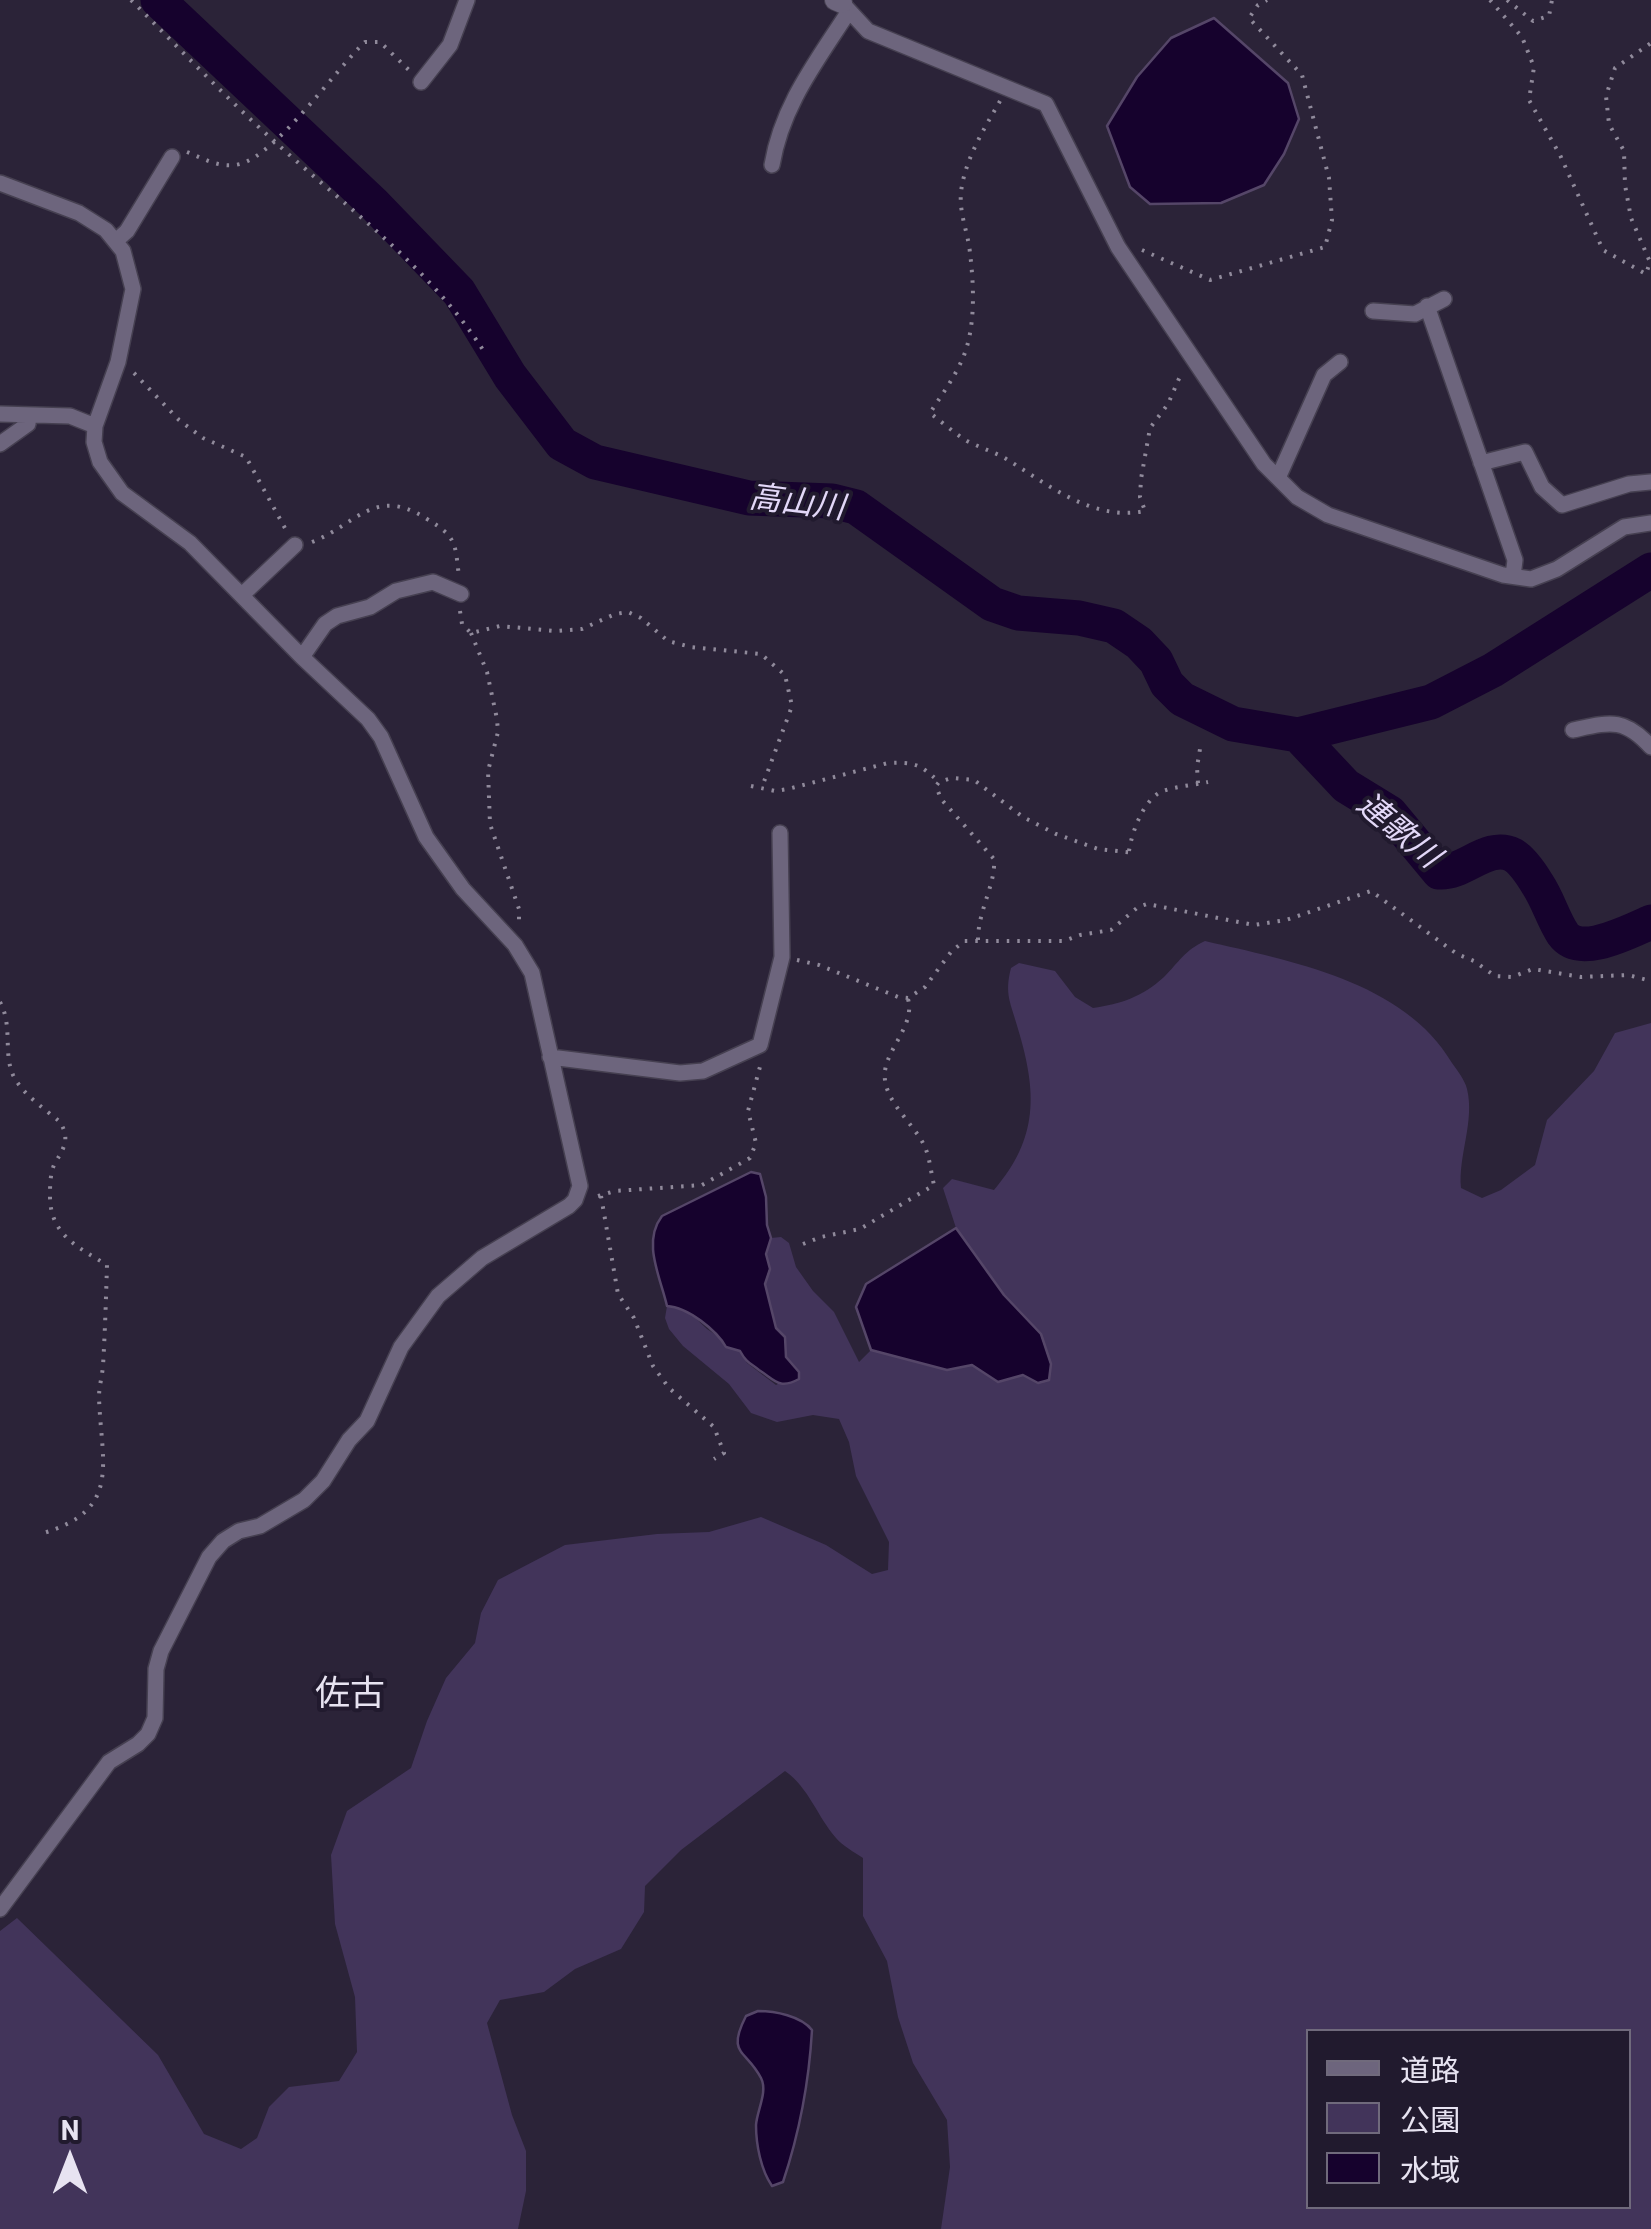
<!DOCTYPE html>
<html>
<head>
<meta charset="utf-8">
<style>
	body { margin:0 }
	#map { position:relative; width:1651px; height:2229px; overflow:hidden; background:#2b2338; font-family:Barlow,"Noto Sans JP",sans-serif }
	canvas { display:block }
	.legend { position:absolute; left:1306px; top:2029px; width:325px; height:180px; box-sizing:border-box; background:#211a2e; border:2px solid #706a7c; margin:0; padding:12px 18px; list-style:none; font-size:30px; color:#e7e3f1 }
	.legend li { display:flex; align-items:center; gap:20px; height:50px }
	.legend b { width:50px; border:2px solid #706a7c }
	.north { position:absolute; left:20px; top:2109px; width:100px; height:100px; -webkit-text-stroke:8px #211a2e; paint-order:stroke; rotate:0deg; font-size:28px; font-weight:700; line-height:40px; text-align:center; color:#e7e3f1 }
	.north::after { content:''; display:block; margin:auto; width:35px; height:45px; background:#e7e3f1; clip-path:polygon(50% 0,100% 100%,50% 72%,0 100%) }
</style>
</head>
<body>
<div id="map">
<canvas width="1651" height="2229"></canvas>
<ul class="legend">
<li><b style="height:12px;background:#6d657d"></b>道路</li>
<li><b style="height:28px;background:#42345a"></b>公園</li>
<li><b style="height:28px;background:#16022d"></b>水域</li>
</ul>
<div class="north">N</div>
</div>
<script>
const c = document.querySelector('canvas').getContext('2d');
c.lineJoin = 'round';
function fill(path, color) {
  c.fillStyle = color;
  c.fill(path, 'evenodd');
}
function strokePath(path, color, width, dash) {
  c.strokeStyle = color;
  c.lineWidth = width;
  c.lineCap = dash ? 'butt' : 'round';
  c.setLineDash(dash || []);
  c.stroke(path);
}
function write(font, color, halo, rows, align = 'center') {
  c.font = font + ' Barlow,"Noto Sans JP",sans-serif';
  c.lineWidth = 8;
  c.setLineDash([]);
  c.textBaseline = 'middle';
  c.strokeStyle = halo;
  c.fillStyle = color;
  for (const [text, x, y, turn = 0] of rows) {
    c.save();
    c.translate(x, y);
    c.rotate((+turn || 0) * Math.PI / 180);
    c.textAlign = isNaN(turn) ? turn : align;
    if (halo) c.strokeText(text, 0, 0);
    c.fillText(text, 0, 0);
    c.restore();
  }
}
const green = new Path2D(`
	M 1205,941 C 1290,961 1404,981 1452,1063 C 1457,1070 1465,1080 1467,1089 C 1475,1121 1458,1156 1461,1188 L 1482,1198 L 1501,1190 L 1535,1165 L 1547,1120 L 1594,1071 L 1615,1033 L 1651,1023 L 1651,2229 L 941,2229 L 950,2167 L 947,2120 L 913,2063 L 898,2017 L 887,1961 L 863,1916 L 863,1858 C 854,1852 843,1846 836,1838 C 817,1816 809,1788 785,1771 L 681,1850 L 645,1886 L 644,1912 L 621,1949 L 575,1969 L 544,1992 L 500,2000 L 487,2023 L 512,2115 L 526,2151 L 526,2191 L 518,2229 L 0,2229 L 0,1931 L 17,1918 L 158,2055 L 204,2134 L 241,2149 L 257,2138 L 269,2107 L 289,2087 L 339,2081 L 357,2052 L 355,1997 L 335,1924 L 331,1855 L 347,1811 L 411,1768 L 427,1721 L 446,1678 L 475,1643 L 481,1613 L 498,1580 L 565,1545 L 657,1534 L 709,1532 L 761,1517 L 826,1545 L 872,1574 L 888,1570 L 889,1542 L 856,1476 L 849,1442 L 839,1419 L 813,1415 L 777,1422 L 751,1413 L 729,1384 L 683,1346 L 669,1329 L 665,1318 L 667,1306 L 688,1311 L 707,1329 L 740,1351 L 747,1363 L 776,1385 L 799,1372 L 786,1357 L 785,1337 L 776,1328 L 765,1284 L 770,1269 L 766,1254 L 771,1238 L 781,1237 L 789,1243 L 796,1267 L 813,1291 L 834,1312 L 859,1362 L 871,1350 L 947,1370 L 972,1365 L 998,1381 L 1023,1375 L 1038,1383 L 1041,1334 L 1004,1295 L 956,1228 L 943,1188 L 952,1179 L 994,1190 C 1039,1138 1037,1092 1018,1029 C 1011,1003 1004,995 1011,968 L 1019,963 L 1055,971 L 1075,997 L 1093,1008 C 1121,1004 1142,997 1164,977 C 1179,962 1185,950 1205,941 ZM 1308,2032 L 1628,2032 L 1628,2206 L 1308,2206 Z`);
const water = new Path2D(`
	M 1214,18 L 1288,83 L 1299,119 L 1284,154 L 1264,185 L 1221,203 L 1150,204 L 1130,187 L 1107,126 L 1137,77 L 1171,38 Z
	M 751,1172 L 760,1174 L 766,1197 L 767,1225 L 771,1238 L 766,1254 L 770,1269 L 765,1284 L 776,1328 L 785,1337 L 786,1357 L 799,1372 L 799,1379 C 779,1390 775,1380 759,1370 C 750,1363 746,1362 740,1351 L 726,1347 C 717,1331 688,1307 667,1306 C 660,1276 642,1242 662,1216 Z
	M 956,1228 L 1004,1295 L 1041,1334 L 1051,1364 L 1049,1380 L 1038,1383 L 1023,1375 L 998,1382 L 972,1365 L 947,1370 L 871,1350 L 856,1307 L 866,1284 Z
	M 758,2011 C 775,2011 801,2016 812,2030 C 809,2083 800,2131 783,2182 L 772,2186 C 761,2170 756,2145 756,2125 C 757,2110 768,2092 761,2078 C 746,2049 726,2055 746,2016 Z`);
const river = new Path2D(`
	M 158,0 L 373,203 L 459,292 L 510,376 L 562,444 L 595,462 L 749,498 L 832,501 L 856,507 L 992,604 L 1018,613 L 1079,618 L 1114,626 L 1139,643 L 1156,661 L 1167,684 L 1182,699 L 1233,724 L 1298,735 L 1431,702 L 1493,670 L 1651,570
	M 1298,735 L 1346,786 L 1390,813 L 1439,872 C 1464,874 1488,842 1513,855 C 1523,861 1532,875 1538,885 C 1548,900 1553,919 1563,934 C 1580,958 1630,931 1651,922`);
const path = new Path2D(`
	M 131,0 C 178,47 224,96 274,141 C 348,209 430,267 485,353
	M 1490,0 L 1522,37 L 1534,67 L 1529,100 L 1560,155 L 1603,250 L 1646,274 L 1650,262 L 1631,218 L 1625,185 L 1624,151 L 1609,124 L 1606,96 L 1615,68 L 1651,43
	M 1507,0 L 1533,21 L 1549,16 L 1552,0
	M 1000,101 C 984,129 965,159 961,192 C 959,214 968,232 970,253 C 974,286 976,329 962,360 C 954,378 941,396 930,413 C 942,422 954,433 967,441 C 979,447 991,451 1003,457 C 1045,482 1091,522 1145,511 L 1140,497 L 1141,479 L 1150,428 L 1168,404 L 1181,374
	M 187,152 C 205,159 220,169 240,164 C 277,154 336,69 365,42 L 380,42 L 411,72
	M 1142,250 L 1210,280 L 1325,247 L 1332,220 L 1329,178 L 1302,75 L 1249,18 L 1258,5 L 1267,0
	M 134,373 L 179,420 L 203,438 L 246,457 L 286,530
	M 312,542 C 356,525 375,485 427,519 C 457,537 455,543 459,577
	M 460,611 L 462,624 L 471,633 L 500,626 L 555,631 L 582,629 L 615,614 L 628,612 L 641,618 L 668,641 L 691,647 L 761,654 L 785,675 L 792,706 L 762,787
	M 471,633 L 487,672 L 497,719 L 498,732 L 488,771 L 490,824 L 519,909 L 519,922
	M 1198,783 L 1197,767 L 1201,743
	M 751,786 L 775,791 L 788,789 L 888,763 C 915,762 920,764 939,782
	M 1129,851 C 1132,831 1145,795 1166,790 C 1179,786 1194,785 1208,782
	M 978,940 C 978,910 996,884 994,859 L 941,799 L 936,786 L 939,782 L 952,778 L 974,780 L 1023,817 L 1056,834 L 1098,849 L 1136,853
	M 797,960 L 819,965 L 898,997 L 908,998 L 925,987 L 951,952 L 964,941 L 1064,941 L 1080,935 L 1111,930 L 1138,907 L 1147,904 L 1254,925 L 1286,920 L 1371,891 L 1457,954 L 1474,961 L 1495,976 L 1512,977 L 1533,969 L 1581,977 L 1628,975 L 1651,981
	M 0,1002 C 13,1026 3,1052 13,1075 C 22,1094 45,1109 60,1122 C 71,1140 63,1149 54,1165 C 50,1175 50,1186 50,1196 C 50,1235 78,1247 107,1265 C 106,1298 105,1332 103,1366 C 102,1377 99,1387 99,1397 C 101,1464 123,1511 40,1534
	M 598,1196 L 615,1191 L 702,1185 L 750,1158 L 756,1143 L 748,1111 L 761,1063
	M 601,1196 L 618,1294 L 634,1318 L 653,1366 L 669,1388 L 714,1427 L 724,1453 L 714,1459
	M 803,1244 L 821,1237 L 860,1229 L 934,1185 C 931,1173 930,1159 925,1147 C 915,1125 888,1105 885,1080 C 881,1052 916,1028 908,999`);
const minor = new Path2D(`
	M 843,0 L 842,3 L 868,31 L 1046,104 L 1118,247 L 1264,464 L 1297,497 L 1328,515 L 1503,575 L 1531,579 L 1557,569 L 1624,527 L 1651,523
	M 421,82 L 450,45 L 467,0
	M 772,165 C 782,105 817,61 849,11
	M 0,183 L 79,213 L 106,230 L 123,251 L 133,289 L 118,362 L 95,426 L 94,442 L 100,462 L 122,493 L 190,543 L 302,657 L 368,719 L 381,737 L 426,837 L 463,889 L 515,945 L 532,973 L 580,1186 L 575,1200 L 569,1206 L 482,1258 L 438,1296 L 401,1347 L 367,1421 L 349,1440 L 323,1481 L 304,1500 L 260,1526 L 239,1531 L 223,1541 L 209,1557 L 161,1651 L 156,1669 L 155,1718 L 148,1734 L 138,1744 L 109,1762 L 0,1909
	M 117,240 L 127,231 L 172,157
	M 1427,306 L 1515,560 L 1513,576
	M 1373,311 L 1415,314 L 1444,299
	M 0,414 L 70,416 L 95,426
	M 0,444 L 28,424 L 29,415
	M 1481,463 L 1525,452 L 1542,487 L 1562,505 L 1629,484 L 1651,482
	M 1278,478 L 1324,375 L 1340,362
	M 242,595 L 295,545
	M 302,657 L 325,624 L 337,616 L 370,607 L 396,591 L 433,582 L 461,594
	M 1573,730 C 1610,722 1624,717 1651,747
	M 550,1057 L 680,1073 L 703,1071 L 760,1045 L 782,957 L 780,833`);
const tertiary = new Path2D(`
	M 835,0 L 842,3`);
const waterNames = [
	["高山川",797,502,7],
	["連歌川",1399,830,40]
];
const quarterNames = [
	["佐古",350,1693]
];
fill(green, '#42345a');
fill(water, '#16022d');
strokePath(water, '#554668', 2.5);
strokePath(river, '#16022d', 35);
strokePath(minor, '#464051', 18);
strokePath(tertiary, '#464051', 22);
strokePath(path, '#908a9b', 4, [2.5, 8]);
strokePath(minor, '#6d657d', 15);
strokePath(tertiary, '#6d657d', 20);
write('italic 32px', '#e3d8f8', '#211a2e', waterNames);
write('35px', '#e7e3f1', '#211a2e', quarterNames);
</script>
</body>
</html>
